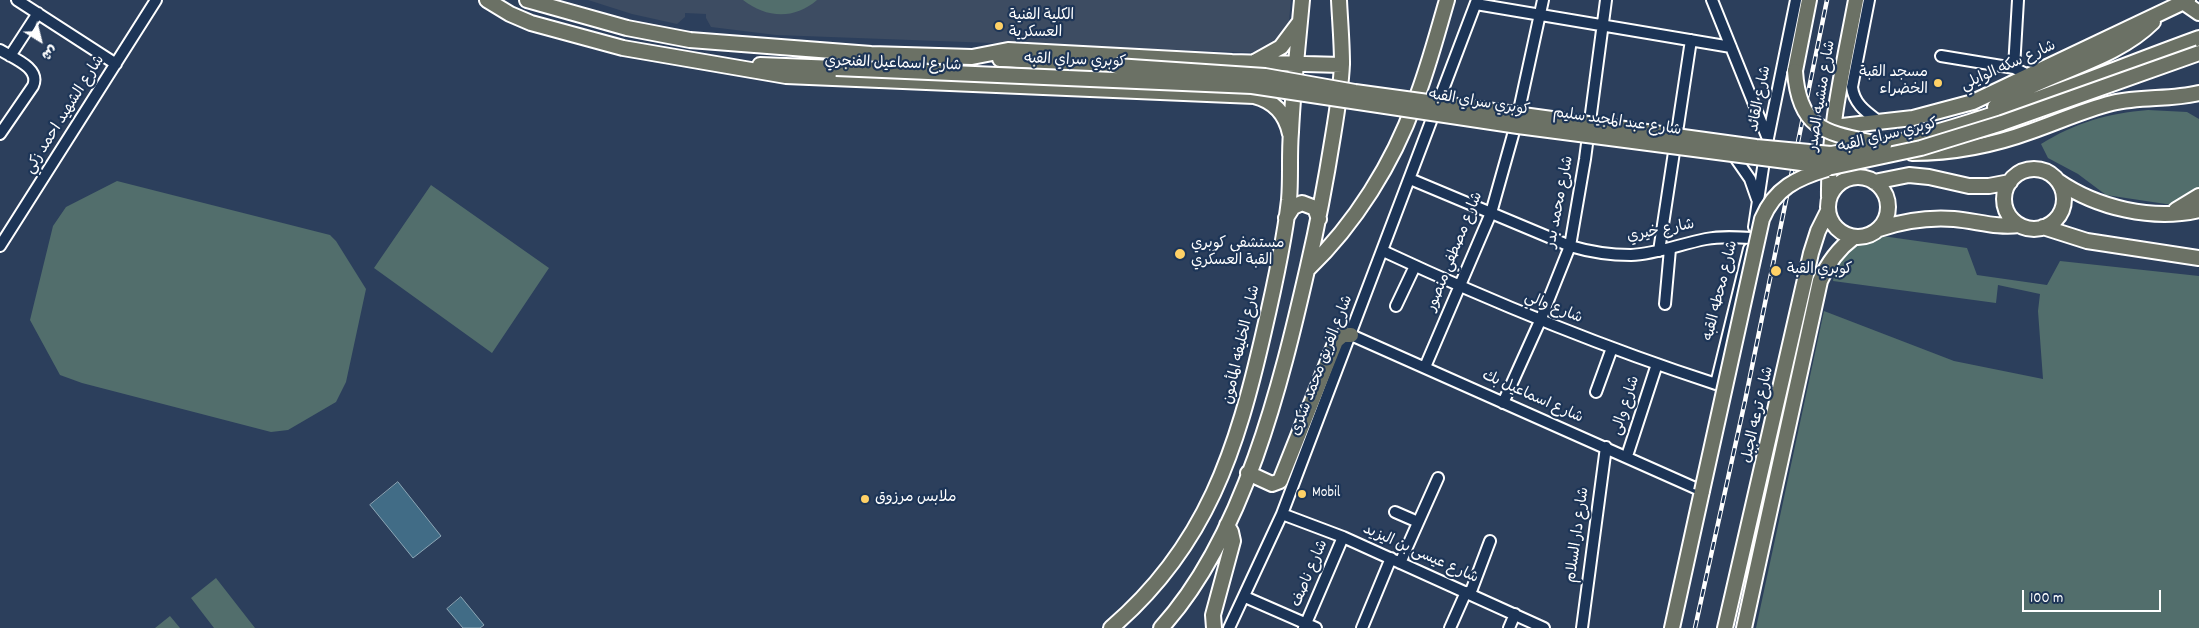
<!DOCTYPE html>
<html>
<head>
<meta charset="utf-8">
<style>
	body { margin:0 }
	#map { position:relative; width:2199px; height:628px; overflow:hidden; background:#2c3f5c; font-family:Dekko,"Playpen Sans Arabic",sans-serif }
	canvas { display:block }
	.north { position:absolute; left:15px; top:15px; width:50px; height:50px; -webkit-text-stroke:4px #1d3557; paint-order:stroke; rotate:144deg; font-size:14px; font-weight:700; line-height:20px; text-align:center; color:#fff }
	.north::after { content:''; display:block; margin:auto; width:18px; height:22px; background:#fff; clip-path:polygon(50% 0,100% 100%,50% 72%,0 100%) }
	.scale { position:absolute; left:2022px; top:590px; width:139px; height:22px; box-sizing:border-box; border:2px solid #fff; border-top:0; padding-left:6px; font-size:15px; line-height:18px; white-space:nowrap; color:#fff; -webkit-text-stroke:4px #1d3557; paint-order:stroke }
</style>
</head>
<body>
<div id="map">
<canvas width="2199" height="628"></canvas>
<div class="north">ش</div>
<div class="scale">100 m</div>
</div>
<script>
const c = document.querySelector('canvas').getContext('2d');
c.lineJoin = 'round';
function fill(path, color) {
  c.fillStyle = color;
  c.fill(path, 'evenodd');
}
function strokePath(path, color, width, dash) {
  c.strokeStyle = color;
  c.lineWidth = width;
  c.lineCap = dash ? 'butt' : 'round';
  c.setLineDash(dash || []);
  c.stroke(path);
}
function write(font, color, halo, rows, align = 'center') {
  c.font = font + ' Dekko,"Playpen Sans Arabic",sans-serif';
  c.lineWidth = 4.5;
  c.setLineDash([]);
  c.textBaseline = 'middle';
  c.strokeStyle = halo;
  c.fillStyle = color;
  for (const [text, x, y, turn = 0] of rows) {
    c.save();
    c.translate(x, y);
    c.rotate((+turn || 0) * Math.PI / 180);
    c.textAlign = isNaN(turn) ? turn : align;
    if (halo) c.strokeText(text, 0, 0);
    c.fillText(text, 0, 0);
    c.restore();
  }
}
const built = new Path2D(`
	M 588,0 L 1291,0 L 1288,32 L 1262,53 L 776,35 L 711,27 L 706,18 L 706,14 L 685,13 L 685,17 L 677,24 L 632,14 Z`);
const green = new Path2D(`
	M 743,0 L 817,0 C 794,20 766,18 743,0 Z
	M 2148,110 L 2187,112 L 2199,119 L 2199,209 L 2106,195 L 2078,174 L 2048,158 L 2041,144 C 2075,123 2108,113 2148,110 Z
	M 117,181 L 330,235 L 336,241 L 366,289 L 346,382 L 336,402 L 288,430 L 271,432 L 82,383 L 60,375 L 30,320 L 53,226 L 66,207 Z
	M 431,185 L 549,268 L 492,353 L 374,268 Z
	M 1868,234 L 1967,248 L 1977,275 L 2047,285 L 2060,261 L 2199,276 L 2199,628 L 1756,628 L 1824,311 L 1954,361 L 2043,379 L 2038,311 L 2040,294 L 1998,285 L 1996,303 L 1833,281 L 1841,246 Z
	M 216,578 L 255,628 L 214,628 L 191,598 Z
	M 170,616 L 180,628 L 155,628 Z`);
const water = new Path2D(`
	M 398,482 L 441,536 L 413,558 L 370,505 Z
	M 461,597 L 484,625 L 480,628 L 463,628 L 447,609 Z`);
const minor = new Path2D(`
	M 17,0 L 116,64
	M 1712,0 L 1768,139
	M 1869,0 L 1852,87 C 1854,105 1868,113 1881,123
	M 1476,4 L 1731,47
	M 0,50 C 13,58 41,68 33,86 L 0,134
	M 10,56 L 38,13
	M 1941,56 L 2014,68 L 2030,76
	M 2014,68 L 2018,0
	M 1734,156 L 1750,179 L 1757,199
	M 1410,179 L 1570,246 C 1590,252 1610,255 1631,255 C 1657,254 1680,244 1706,239 C 1721,236 1736,237 1751,238
	M 1754,227 L 1766,148 L 1796,0
	M 0,246 L 156,0
	M 1383,251 C 1492,302 1602,347 1716,384 L 1749,249
	M 1659,251 L 1691,40
	M 1665,304 L 1670,249
	M 1396,306 L 1415,266
	M 1351,335 L 1702,491
	M 1425,367 L 1491,213 L 1516,124 L 1543,0
	M 1596,392 L 1612,348
	M 1503,403 L 1540,321 L 1570,246 L 1585,159 L 1606,0
	M 1627,456 L 1657,364
	M 1395,512 L 1418,522
	M 1282,514 L 1343,537 L 1544,628
	M 1400,563 L 1438,478
	M 1470,594 L 1490,541
	M 1245,597 L 1316,628
	M 1229,628 L 1282,514 L 1477,0
	M 1304,628 L 1343,537
	M 1362,628 L 1391,558
	M 1450,628 L 1466,592
	M 1509,628 L 1515,614
	M 1582,628 L 1606,447`);
const major = new Path2D(`
	M 487,0 L 510,14 L 531,23 L 623,48 L 786,76 L 1254,96 C 1274,101 1286,114 1290,134
	M 527,0 L 627,28 L 690,40 L 871,54 L 972,57 L 1008,50 L 1232,62 L 1342,65
	M 2183,2 L 2199,13
	M 1000,59 L 1116,66
	M 1256,61 L 1281,47 L 1299,23
	M 760,65 L 836,68
	M 1795,71 L 1809,0
	M 1995,107 C 2043,72 2112,63 2153,22
	M 1833,127 L 1913,118 L 1973,102 L 2188,0
	M 1884,145 C 1991,122 2096,75 2199,38
	M 1912,153 C 1952,153 1994,145 2032,131 C 2058,122 2084,110 2112,103 C 2141,96 2171,100 2199,93
	M2004 199a30 30 0 1 1 60 0a30 30 0 1 1-60 0Z
	M1828 207a30 30 0 1 1 60 0a30 30 0 1 1-60 0Z
	M 2058,181 C 2097,208 2153,221 2199,210
	M 1874,182 L 1909,175 L 1929,177 L 1969,186 L 1989,186 L 2010,182
	M 1829,197 C 1828,130 1844,65 1856,0
	M 2176,210 L 2199,196
	M 1286,218 L 1293,207 L 1302,203 L 1315,208 L 1319,219
	M 2043,227 L 2087,241 L 2199,258
	M 1879,229 C 1903,221 1928,217 1954,219 C 1977,221 1997,228 2019,225
	M 1308,269 C 1355,224 1393,163 1415,102 C 1428,69 1437,34 1447,0
	M 1248,473 L 1272,484 L 1280,481 L 1336,341 L 1343,335 L 1351,335
	M 1111,628 C 1207,546 1237,449 1264,331 C 1274,288 1284,244 1289,200 C 1291,178 1289,155 1291,132 C 1293,88 1298,44 1302,0
	M 1161,628 C 1244,537 1281,384 1308,266 C 1318,223 1326,180 1333,136 C 1337,112 1341,88 1342,64 C 1342,43 1340,21 1339,0
	M 1214,628 L 1213,615 L 1233,541 L 1231,532 L 1227,525
	M 1672,628 L 1702,491
	M 1725,628 L 1811,253 L 1818,231 L 1828,211
	M 1744,628 L 1820,281 C 1828,262 1838,249 1854,237`);
const rail = new Path2D(`
	M 1695,628 L 1745,401 L 1827,0`);
const majorBridge = new Path2D(`
	M 1116,66 L 1265,76 L 1355,92 L 1756,147 L 1831,154 L 1884,145
	M 836,68 L 1252,86 L 1518,126 L 1832,167 L 1921,148 L 2002,123 L 2199,53
	M 1795,71 C 1799,132 1828,133 1879,144
	M 1702,491 L 1762,219 C 1775,188 1797,178 1827,169`);
const markers = [
	[999,26,5,"#ffd166"],
	[1938,83,5,"#ffd166"],
	[1180,254,6,"#ffd166"],
	[1776,271,6,"#ffd166"],
	[1302,494,5,"#ffd166"],
	[865,499,5,"#ffd166"]
];
const poiNames = [
	["الكلية الفنية",1009,17],
	["العسكرية",1009,34],
	["مسجد القبة",1928,74,"right"],
	["الخضراء",1928,91,"right"],
	["مستشفى كوبري",1191,245],
	["القبة العسكري",1191,262],
	["كوبري القبة",1787,271],
	["Mobil",1312,494],
	["ملابس مرزوق",875,499]
];
const streetNames = [
	["كوبري سراي القبه",1075,62,2],
	["شارع اسماعيل الفنجري",893,65,2],
	["شارع سكه الوايلي",2009,67,-24],
	["شارع منشيه الصدر",1823,96,-81],
	["شارع القائد",1761,99,-79],
	["كوبري سراي القبه",1479,104,9],
	["شارع الشهيد احمد زكي",66,115,-58],
	["شارع عبد المجيد سليم",1617,123,8],
	["كوبري سراي القبه",1888,137,-14],
	["شارع محمد بدر",1561,202,-79],
	["شارع خيري",1661,232,-11],
	["شارع مصطفي منصور",1456,252,-68],
	["شارع محطه القبه",1722,291,-76],
	["شارع والي",1553,309,22],
	["شارع الخليفه المأمون",1243,345,-77],
	["شارع الفريق محمد شكرى",1323,366,-69],
	["شارع اسماعيل بك",1532,398,24],
	["شارع والى",1627,406,-72],
	["شارع ترعه الجبل",1759,415,-77],
	["شارع دار السلام",1579,535,-82],
	["شارع عيسى بن اليزيد",1420,555,24],
	["شارع ناصف",1311,574,-67]
];
fill(built, '#3d4c62');
fill(green, '#526e6c');
fill(water, '#416c86');
strokePath(water, '#8da7b6', 1);
strokePath(minor, '#fff', 14);
strokePath(major, '#fff', 18);
strokePath(minor, '#1d3557', 10);
strokePath(major, '#6b7165', 14);
strokePath(rail, '#fff', 4.5);
strokePath(rail, '#1d3557', 2.5, [8]);
strokePath(majorBridge, '#fff', 18, []);
strokePath(majorBridge, '#6b7165', 14);
for (const [x, y, r, color] of markers) {
  const dot = new Path2D();
  dot.arc(x, y, r, 0, 2 * Math.PI);
  c.fillStyle = color;
  c.fill(dot);
  strokePath(dot, '#1d3557', 2);
}
write('15px', '#fff', '#1d3557', poiNames, 'left');
write('15px', '#fff', '#1d3557', streetNames);
</script>
</body>
</html>
